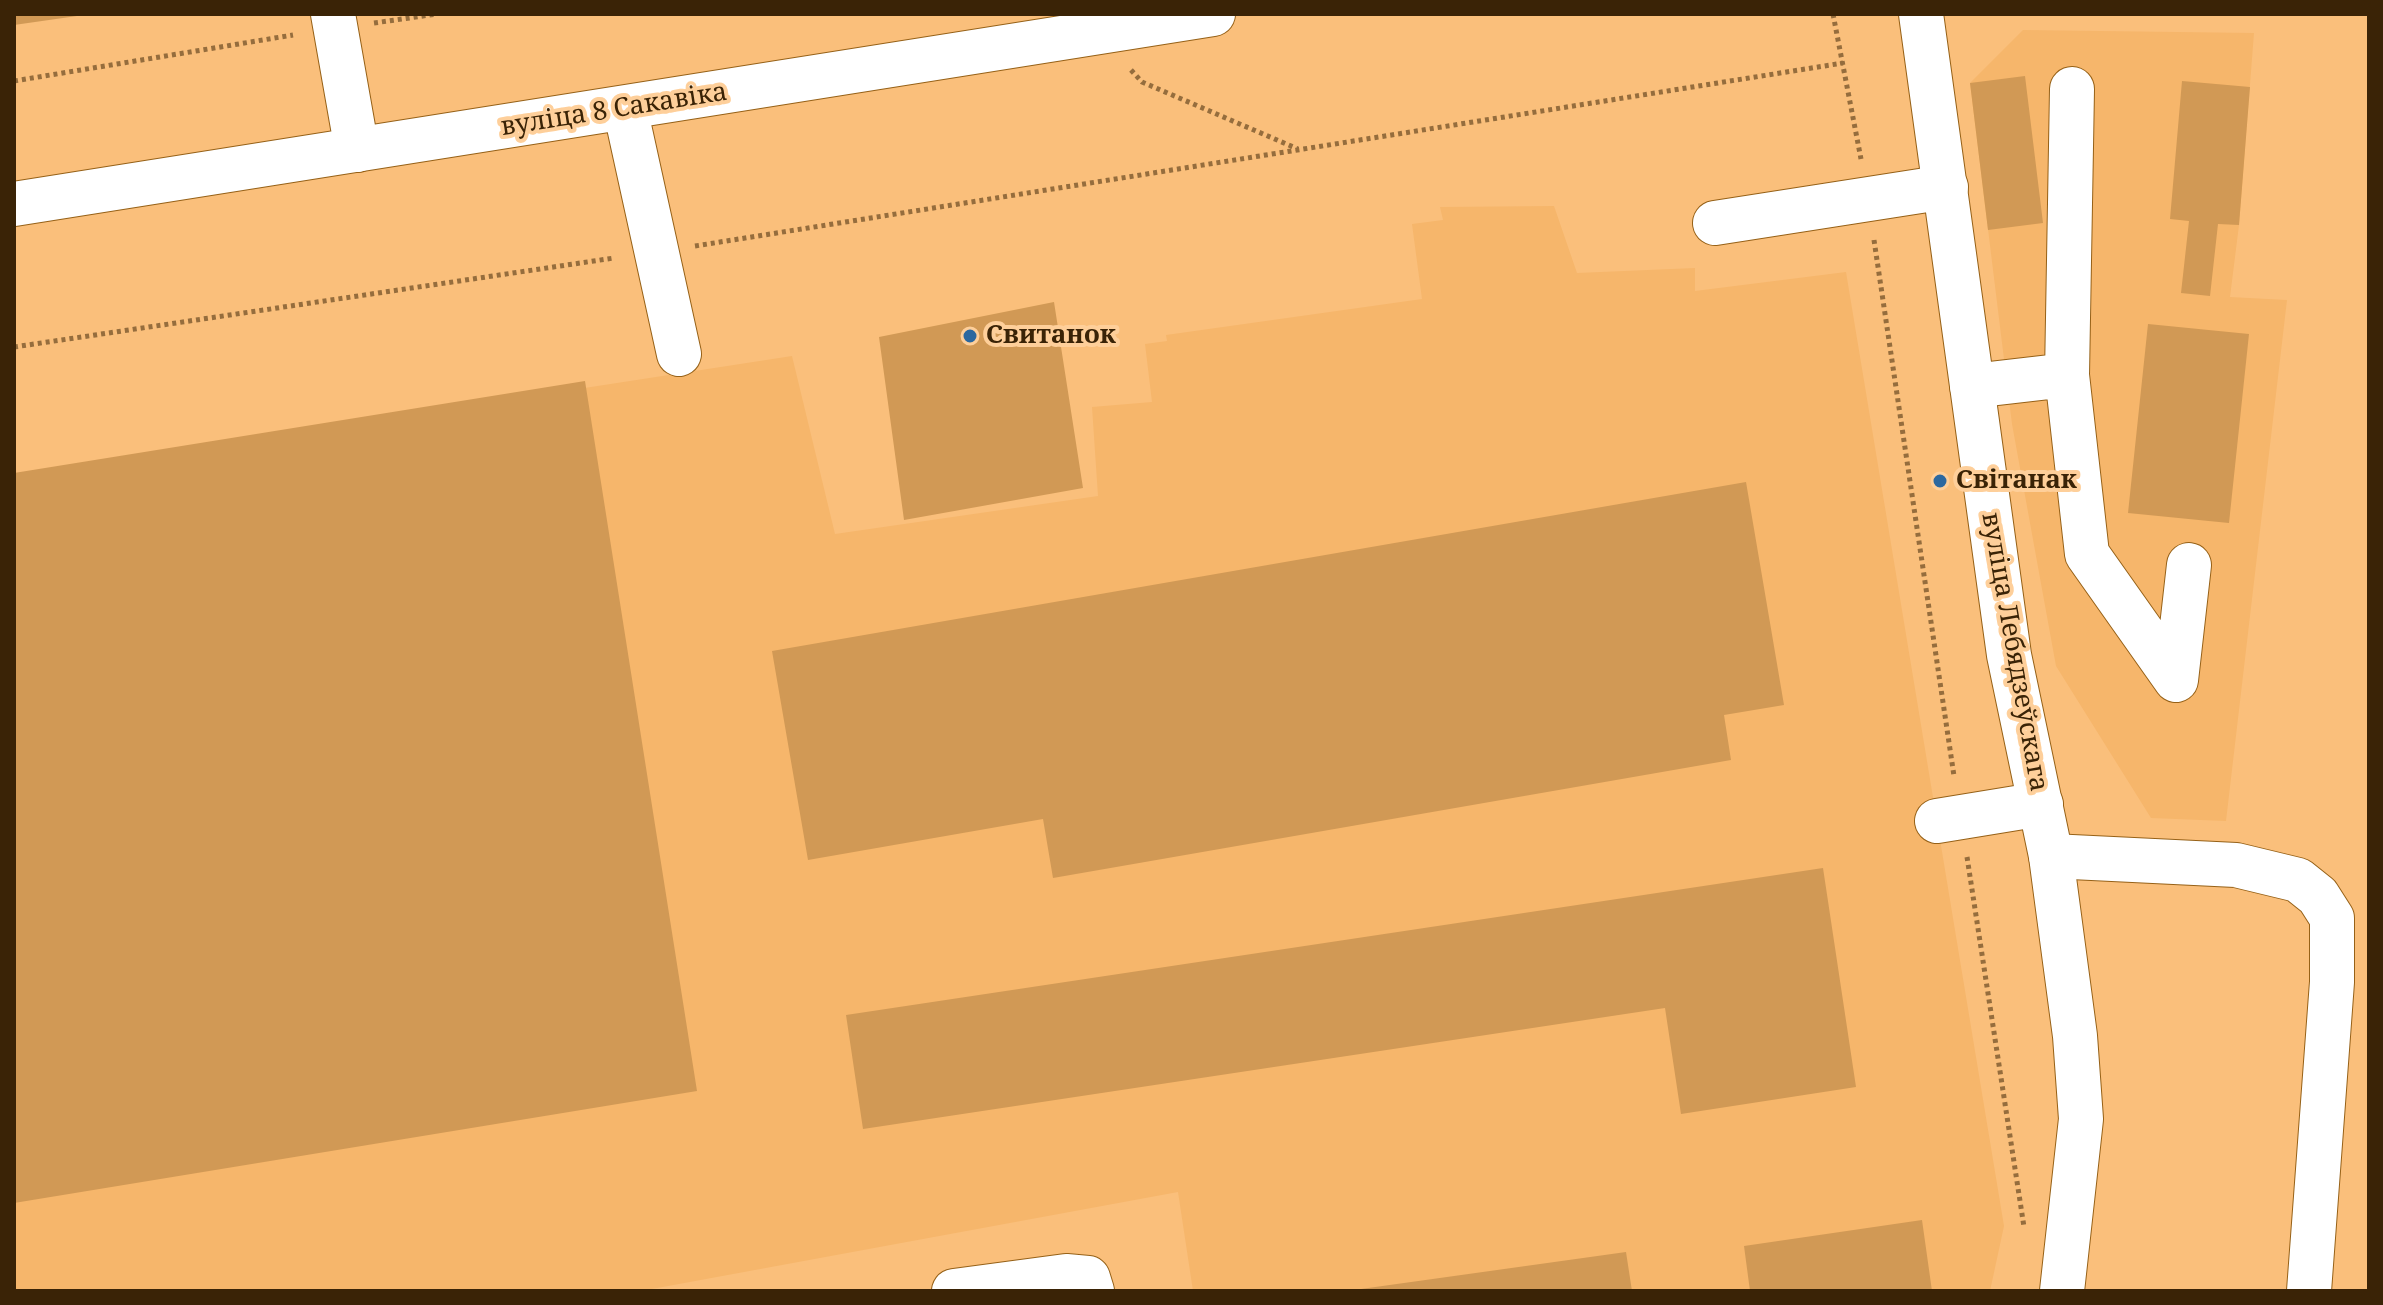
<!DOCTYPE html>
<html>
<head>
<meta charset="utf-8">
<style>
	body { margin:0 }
	#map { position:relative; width:2383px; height:1305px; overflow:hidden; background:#fabf7b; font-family:"Noto Serif",serif }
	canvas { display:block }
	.frame { position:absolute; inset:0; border:16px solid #3a2306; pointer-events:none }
</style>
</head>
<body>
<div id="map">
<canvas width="2383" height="1305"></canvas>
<div class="frame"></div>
</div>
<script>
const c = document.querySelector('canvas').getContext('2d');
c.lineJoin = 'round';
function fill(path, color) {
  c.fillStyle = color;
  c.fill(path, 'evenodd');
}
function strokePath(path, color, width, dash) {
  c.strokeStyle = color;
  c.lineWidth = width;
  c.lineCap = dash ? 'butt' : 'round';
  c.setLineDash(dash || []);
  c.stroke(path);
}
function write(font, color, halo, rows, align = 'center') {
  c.font = font + ' "Noto Serif",serif';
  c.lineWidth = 8;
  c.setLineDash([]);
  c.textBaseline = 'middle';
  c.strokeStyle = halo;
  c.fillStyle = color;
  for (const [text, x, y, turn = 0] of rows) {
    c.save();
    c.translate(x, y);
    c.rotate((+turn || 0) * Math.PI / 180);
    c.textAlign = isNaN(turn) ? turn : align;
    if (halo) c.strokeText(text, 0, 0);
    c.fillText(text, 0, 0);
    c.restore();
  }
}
const built = new Path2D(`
	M 2023,30 L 2254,33 L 2239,225 L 2230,297 L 2287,300 L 2226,821 L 2151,818 L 2056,666 L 2012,424 L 1970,83 Z
	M 1554,206 L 1577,273 L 1695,268 L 1695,291 L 1846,272 L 2004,1226 L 1990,1291 L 1193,1291 L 1178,1192 L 641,1291 L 14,1291 L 14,476 L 792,356 L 835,534 L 1098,496 L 1092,407 L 1152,402 L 1145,344 L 1167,341 L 1166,335 L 1422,299 L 1412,224 L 1443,220 L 1440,207 Z`);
const building = new Path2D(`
	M 14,14 L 77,14 L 77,16 L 14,25 Z
	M 2025,76 L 2043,223 L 1988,230 L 1970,83 Z
	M 2182,81 L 2250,87 L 2239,225 L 2218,224 L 2210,296 L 2181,293 L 2189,221 L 2170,219 Z
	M 1054,302 L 1083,488 L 904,520 L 879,337 Z
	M 2148,324 L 2249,334 L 2229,523 L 2128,513 Z
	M 585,381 L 697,1091 L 14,1203 L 14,473 Z
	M 1746,482 L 1784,705 L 1724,715 L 1731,760 L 1053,878 L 1043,819 L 808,860 L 772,651 Z
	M 1823,868 L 1856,1087 L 1681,1114 L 1665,1008 L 863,1129 L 846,1015 Z
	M 1922,1220 L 1932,1291 L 1750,1291 L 1744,1246 Z
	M 1626,1252 L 1632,1291 L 1361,1291 L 1361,1289 Z`);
const path = new Path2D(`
	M 1833,14 L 1861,159
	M 374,23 L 437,14
	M 1131,70 L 1142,82 L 1298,149
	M 14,81 L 293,35
	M 1874,240 L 1954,776
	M 695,246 L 1843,63
	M 14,347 L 614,258
	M 1967,857 L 2024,1227`);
const minor = new Path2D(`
	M 333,14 L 357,150
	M 625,108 L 679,354
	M 1715,223 L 1946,187
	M 2067,375 L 2087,554 L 2176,680 L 2189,565
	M 1972,386 L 2067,375 L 2072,89
	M 1937,821 L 2041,804
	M 2051,856 L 2236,865 L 2298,880 L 2318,896 L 2332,918 L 2332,982 L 2309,1291
	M 954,1291 L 1066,1276 L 1088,1278 L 1092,1291`);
const major = new Path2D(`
	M 1921,14 L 2009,655 L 2051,856 L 2075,1036 L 2081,1119 L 2062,1291
	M 14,204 L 1213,14`);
const markers = [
	[970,336,8,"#2c689f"],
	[1940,481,8,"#2c689f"]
];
const streetNames = [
	["вуліца 8 Сакавіка",614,110,-9],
	["вуліца Лебядзеўскага",2014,652,80]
];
const poiNames = [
	["Свитанок",986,336],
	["Світанак",1956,481]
];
fill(built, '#f6b66b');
fill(building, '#d19955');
strokePath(minor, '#966117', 46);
strokePath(major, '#966117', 46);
strokePath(path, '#956d3d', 5, [4, 4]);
strokePath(minor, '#fff', 44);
strokePath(major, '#fff', 44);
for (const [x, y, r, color] of markers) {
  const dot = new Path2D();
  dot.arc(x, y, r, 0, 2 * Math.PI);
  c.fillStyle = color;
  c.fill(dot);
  strokePath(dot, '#fecf9a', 3);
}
write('26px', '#3a2306', '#fecf9a', streetNames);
write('bold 26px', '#3a2306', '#fecf9a', poiNames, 'left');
</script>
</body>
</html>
